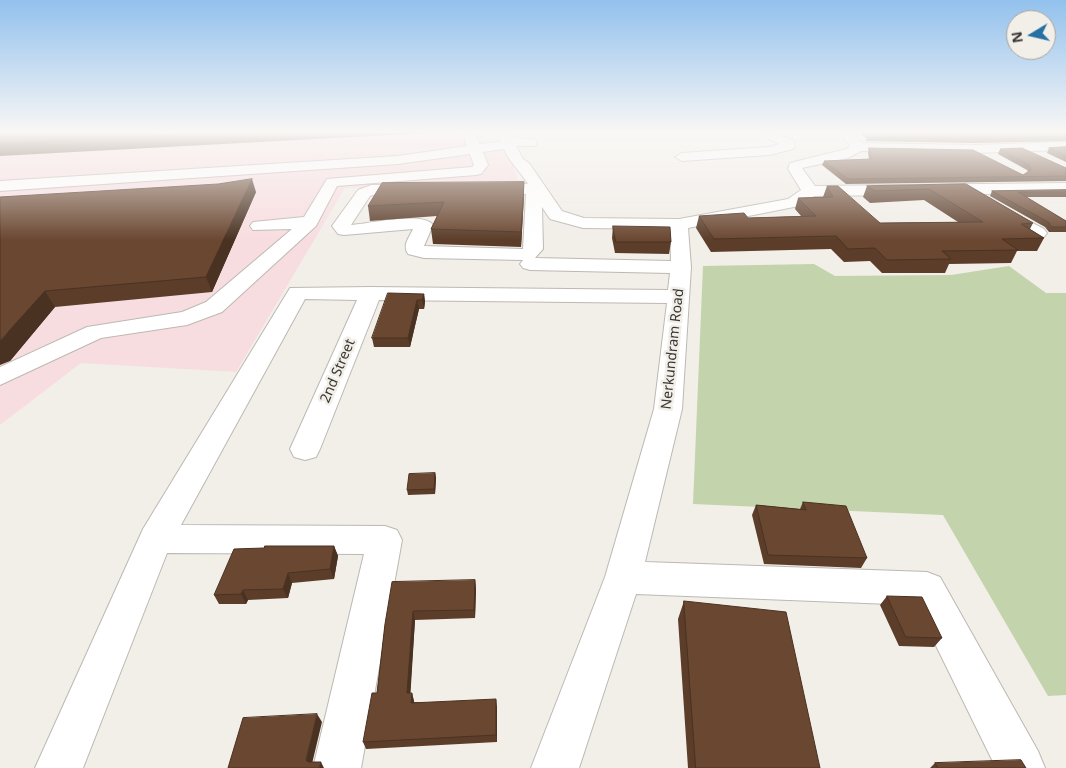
<!DOCTYPE html>
<html>
<head>
<meta charset="utf-8">
<style>
	body { margin:0 }
	#map { position:relative; width:1066px; height:768px; overflow:hidden; background:#f2eee8; font-family:"Noto Sans",sans-serif }
	canvas { display:block }
	.north { position:absolute; left:1006px; top:10px; width:50px; height:50px; box-sizing:border-box; background:#f2eee8; border:1px solid #a8a4a0; border-radius:50%; rotate:261deg; font-size:14px; font-weight:700; line-height:20px; text-align:center; color:#383634 }
	.north::after { content:''; display:block; margin:auto; width:18px; height:22px; background:#2670a4; clip-path:polygon(50% 0,100% 100%,50% 72%,0 100%) }
</style>
</head>
<body>
<div id="map">
<canvas width="1066" height="768"></canvas>
<div class="north">N</div>
</div>
<script>
const c = document.querySelector('canvas').getContext('2d');
c.lineJoin = 'round';
function fill(path, color) {
  c.fillStyle = color;
  c.fill(path, 'evenodd');
}
function strokePath(path, color, width, dash) {
  c.strokeStyle = color;
  c.lineWidth = width;
  c.lineCap = dash ? 'butt' : 'round';
  c.setLineDash(dash || []);
  c.stroke(path);
}
function write(font, color, halo, rows, align = 'center') {
  c.font = font + ' "Noto Sans",sans-serif';
  c.lineWidth = 5;
  c.setLineDash([]);
  c.textBaseline = 'middle';
  c.strokeStyle = halo;
  c.fillStyle = color;
  for (const [text, x, y, turn = 0] of rows) {
    c.save();
    c.translate(x, y);
    c.rotate((+turn || 0) * Math.PI / 180);
    c.textAlign = isNaN(turn) ? turn : align;
    if (halo) c.strokeText(text, 0, 0);
    c.fillText(text, 0, 0);
    c.restore();
  }
}
const industrial = new Path2D(`
	M 0,133 L 501,133 L 520,185 L 345,188 L 236,372 L 81,363 L 0,425 Z`);
const green = new Path2D(`
	M 814,264 L 835,276 L 951,275 L 1009,266 L 1046,293 L 1066,293 L 1066,695 L 1048,696 L 943,515 L 693,504 L 703,266 Z`);
const minor = new Path2D(`
	M 463,133 L 475,133 L 480,144 L 499,142 L 501,140 L 498,133 L 510,133 L 512,137 L 535,140 L 537,143 L 535,146 L 516,146 L 523,159 L 529,163 L 562,211 L 584,218 L 679,219 L 788,199 L 801,190 L 788,169 L 790,163 L 846,149 L 850,146 L 842,136 L 843,133 L 855,133 L 855,135 L 862,143 L 973,145 L 1066,142 L 1066,150 L 973,153 L 861,151 L 848,158 L 802,168 L 815,186 L 1066,183 L 1066,193 L 814,196 L 799,206 L 688,228 L 691,267 L 682,409 L 645,562 L 927,572 L 940,577 L 1038,751 L 1045,768 L 996,768 L 916,605 L 636,594 L 579,768 L 531,768 L 605,577 L 654,409 L 667,303 L 379,300 L 320,449 L 316,457 L 305,460 L 294,457 L 290,449 L 357,300 L 305,299 L 181,525 L 385,526 L 397,530 L 402,540 L 361,768 L 313,768 L 364,554 L 167,553 L 83,768 L 35,768 L 143,529 L 290,288 L 371,287 L 668,290 L 670,273 L 530,270 L 523,268 L 520,264 L 523,260 L 424,258 L 408,254 C 402,245 409,238 413,229 L 344,235 L 338,234 L 332,226 L 358,190 L 371,185 L 528,184 C 520,171 510,163 504,149 L 483,152 L 488,165 L 481,174 L 476,175 L 337,186 L 316,226 L 222,312 L 187,325 L 101,338 L 0,385 L 0,367 L 87,327 L 182,312 L 206,302 L 292,229 L 253,230 L 250,226 L 253,222 L 304,217 L 327,179 L 472,167 L 474,165 L 470,154 L 398,164 L 0,191 L 0,181 L 398,156 L 467,146 ZM 526,194 L 523,249 L 424,246 L 433,225 C 423,211 368,224 351,225 L 370,196 L 373,195 ZM 542,207 L 550,219 L 583,228 L 670,229 L 671,261 L 535,258 L 543,249 Z
	M 757,133 L 774,133 L 793,140 L 795,146 L 793,149 L 769,155 L 682,161 L 675,157 L 682,153 L 769,147 L 779,144 Z
	M 1000,206 L 1044,229 L 1047,233 L 1044,237 L 1032,237 L 994,215 L 992,211 L 994,207 Z`);
const wall = new Path2D(`
	M 0,133 L 427,133 L 0,156 Z
	M 860,133 L 1066,133 L 1066,141 L 973,143 L 866,141 L 866,138 Z
	M 1066,147 L 1066,162 L 1047,153 L 1049,148 Z
	M 869,148 L 1023,175 L 1028,172 L 1027,170 L 998,154 L 1000,149 L 1066,168 L 1066,181 L 846,184 L 822,165 L 824,161 L 869,159 L 868,153 Z
	M 524,182 L 524,196 L 521,247 L 433,244 L 431,229 L 437,216 L 370,221 L 368,206 Z
	M 966,184 L 1033,223 L 1030,229 L 1044,238 L 1037,251 L 1017,251 L 1011,263 L 949,264 L 945,273 L 882,273 L 870,261 L 844,262 L 831,249 L 711,252 L 696,228 L 699,216 L 748,218 L 801,216 L 795,209 L 798,198 L 823,197 L 827,186 L 880,223 L 958,222 L 924,200 L 870,203 L 863,197 L 867,186 Z
	M 1066,190 L 1066,197 L 1026,197 L 1066,221 L 1066,232 L 1049,232 L 1045,227 L 990,196 L 992,191 Z
	M 256,192 L 212,292 L 55,307 L 10,361 L 0,197 Z
	M 613,226 L 671,242 L 669,254 L 615,253 L 612,238 Z
	M 424,294 L 425,302 L 424,309 L 419,309 L 410,347 L 374,347 L 372,338 Z
	M 435,473 L 436,478 L 435,494 L 408,495 L 407,490 Z
	M 803,502 L 867,558 L 861,568 L 764,564 L 752,515 L 756,505 L 800,509 Z
	M 334,546 L 338,556 L 334,579 L 292,583 L 288,598 L 248,600 L 246,604 L 219,604 L 214,595 Z
	M 475,580 L 476,589 L 475,618 L 415,620 L 410,693 L 412,693 L 414,702 L 497,707 L 497,742 L 366,749 L 363,742 L 377,693 L 385,624 Z
	M 887,596 L 942,638 L 934,647 L 899,646 L 880,605 Z
	M 684,601 L 820,768 L 688,768 L 678,619 Z
	M 935,763 L 1026,768 L 930,768 Z`);
const shadedWall = new Path2D(`
	M 252,179 L 256,192 L 212,292 L 206,277 Z
	M 524,182 L 524,196 L 521,247 L 521,232 Z
	M 45,291 L 55,307 L 10,361 L 0,365 L 0,341 Z
	M 424,294 L 425,302 L 424,309 L 422,300 Z
	M 417,300 L 419,309 L 410,347 L 408,338 Z
	M 435,473 L 436,478 L 435,494 L 434,489 Z
	M 334,546 L 338,556 L 334,579 L 330,569 Z
	M 288,573 L 292,583 L 288,598 L 283,589 Z
	M 475,580 L 476,589 L 475,618 L 474,610 Z
	M 243,590 L 248,600 L 246,604 L 241,594 Z
	M 413,611 L 415,620 L 410,701 L 407,693 Z
	M 412,693 L 414,701 L 413,711 L 411,703 Z
	M 496,699 L 497,707 L 497,742 L 496,735 Z
	M 317,714 L 322,722 L 311,768 L 306,760 Z
	M 321,762 L 324,768 L 319,768 Z`);
const building = new Path2D(`
	M 0,133 L 209,133 L 0,144 Z
	M 867,133 L 1066,133 L 1066,136 L 975,139 L 868,137 Z
	M 1066,147 L 1066,156 L 1049,148 Z
	M 869,148 L 973,150 L 1023,175 L 1031,170 L 1029,165 L 1000,149 L 1022,148 L 1066,168 L 1066,176 L 848,179 L 824,161 L 871,159 Z
	M 252,179 L 206,277 L 45,291 L 0,341 L 0,197 L 218,184 Z
	M 524,182 L 521,232 L 431,229 L 444,202 L 368,206 L 382,183 Z
	M 966,184 L 1033,223 L 1021,224 L 1044,238 L 1002,239 L 1018,250 L 942,251 L 951,259 L 887,260 L 875,248 L 848,249 L 836,236 L 714,239 L 699,216 L 744,213 L 748,218 L 816,216 L 798,198 L 833,197 L 827,186 L 838,186 L 880,223 L 983,222 L 929,189 L 875,191 L 867,186 Z
	M 1066,190 L 1066,192 L 1018,192 L 1066,221 L 1066,227 L 1052,227 L 1048,222 L 992,191 Z
	M 613,226 L 670,227 L 671,242 L 616,242 Z
	M 388,293 L 424,294 L 422,300 L 417,300 L 408,338 L 372,338 Z
	M 435,473 L 434,489 L 407,490 L 409,474 Z
	M 803,502 L 846,506 L 867,558 L 768,555 L 756,505 L 806,510 Z
	M 265,546 L 334,546 L 330,569 L 288,573 L 283,589 L 243,590 L 241,594 L 214,595 L 234,549 L 264,548 Z
	M 475,580 L 474,610 L 413,611 L 407,693 L 412,693 L 411,703 L 496,699 L 496,735 L 363,742 L 372,693 L 377,693 L 385,624 L 392,582 Z
	M 887,596 L 922,597 L 942,638 L 906,637 Z
	M 684,601 L 786,612 L 820,768 L 696,768 Z
	M 317,714 L 306,760 L 308,762 L 321,762 L 319,768 L 228,768 L 243,718 Z
	M 1021,760 L 1026,768 L 938,768 L 935,763 Z`);
const streetNames = [
	["Nerkundram Road",673,349,-84],
	["2nd Street",338,371,-67]
];
fill(industrial, '#f8dde0');
fill(green, '#c3d3ab');
strokePath(minor, '#bdb8b3', 2);
fill(minor, '#fff');
fill(wall, '#5b3d2a');
fill(shadedWall, '#4a3222');
fill(building, '#6a4731');
strokePath(building, '#4a3222', 1);
const sky = c.createLinearGradient(0, 0, 0, 240);
sky.addColorStop(0, '#92c1ed');
sky.addColorStop(0.55, '#f9f7f5');
sky.addColorStop(1, '#f9f7f500');
c.fillStyle = sky;
c.fillRect(0, 0, 1066, 240);
write('14px', '#383634', '#f2eee8', streetNames);
</script>
</body>
</html>
